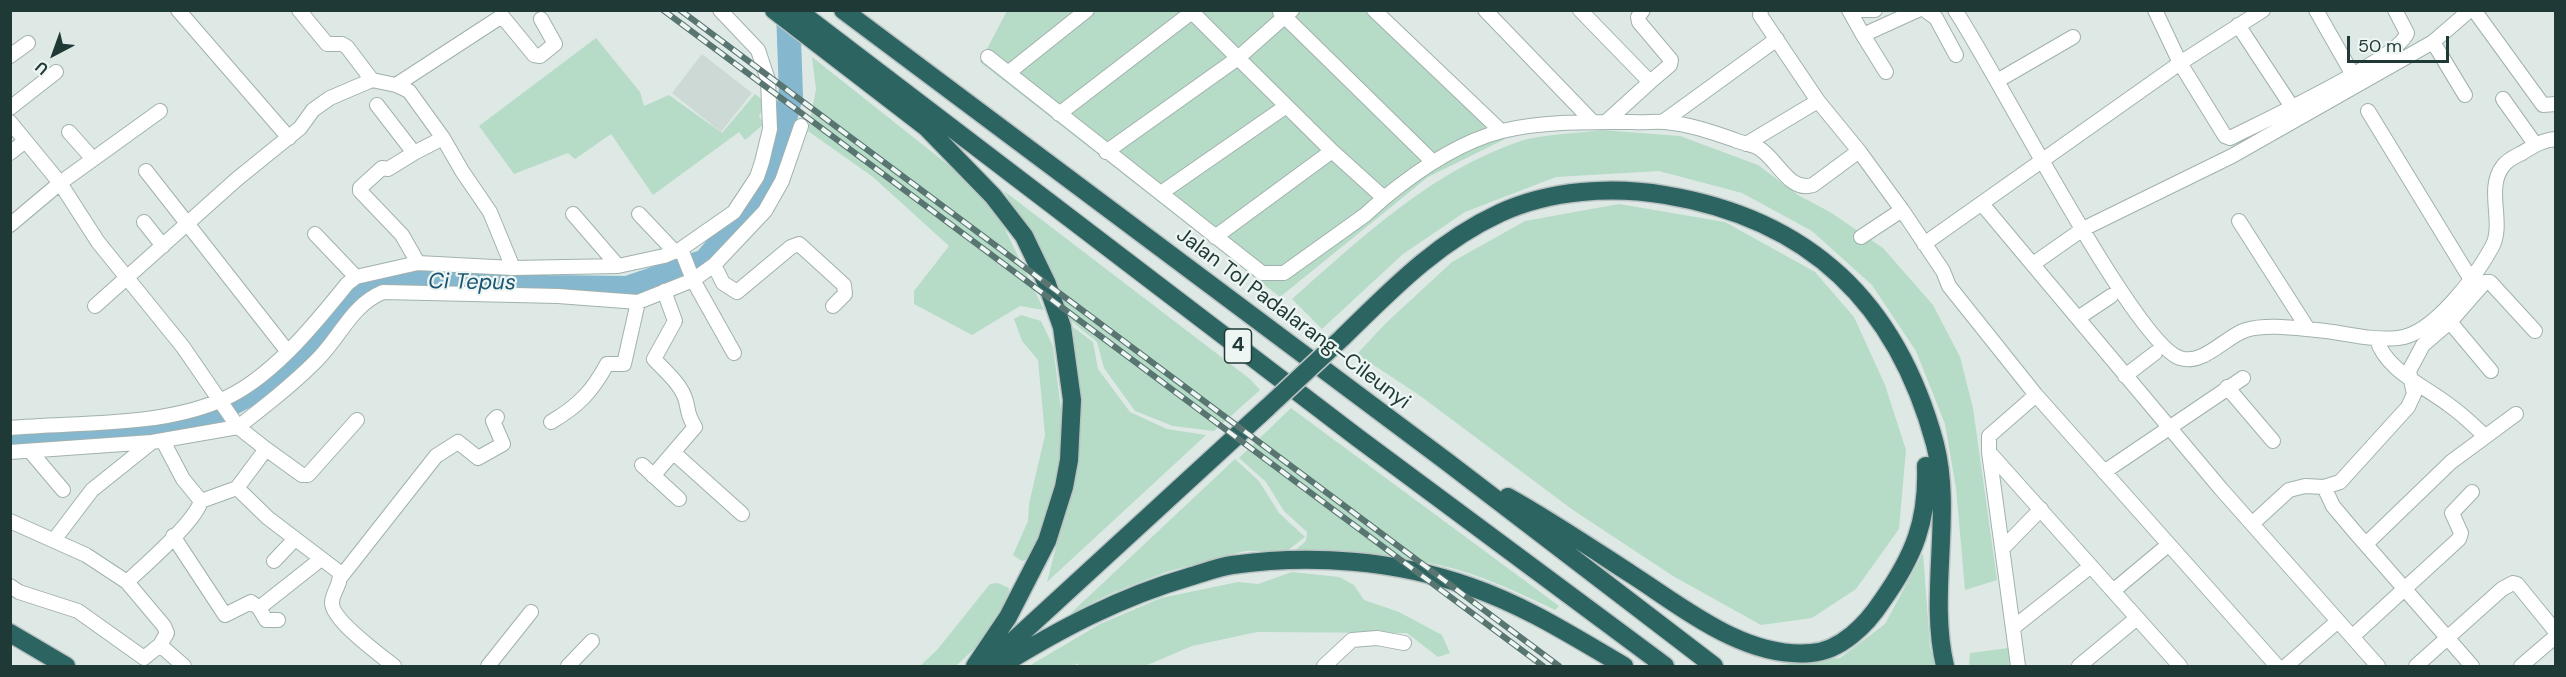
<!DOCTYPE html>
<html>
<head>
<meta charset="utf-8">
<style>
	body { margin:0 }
	#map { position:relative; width:2566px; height:677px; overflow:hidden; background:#dee9e6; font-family:"DM Sans",sans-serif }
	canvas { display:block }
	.frame { position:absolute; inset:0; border:12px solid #1f3936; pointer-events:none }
	.north { position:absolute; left:24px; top:24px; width:60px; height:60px; -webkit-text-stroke:4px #eef6f3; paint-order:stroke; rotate:221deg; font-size:16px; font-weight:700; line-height:24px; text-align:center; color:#1f3936 }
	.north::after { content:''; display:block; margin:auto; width:21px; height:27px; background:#1f3936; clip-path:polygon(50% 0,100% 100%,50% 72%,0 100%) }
	.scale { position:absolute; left:2347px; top:36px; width:102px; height:27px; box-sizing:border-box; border:3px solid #1f3936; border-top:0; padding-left:8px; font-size:18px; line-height:21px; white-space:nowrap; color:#1f3936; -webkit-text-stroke:4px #eef6f3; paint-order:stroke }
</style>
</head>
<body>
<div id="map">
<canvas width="2566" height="677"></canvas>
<div class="frame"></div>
<div class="north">U</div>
<div class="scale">50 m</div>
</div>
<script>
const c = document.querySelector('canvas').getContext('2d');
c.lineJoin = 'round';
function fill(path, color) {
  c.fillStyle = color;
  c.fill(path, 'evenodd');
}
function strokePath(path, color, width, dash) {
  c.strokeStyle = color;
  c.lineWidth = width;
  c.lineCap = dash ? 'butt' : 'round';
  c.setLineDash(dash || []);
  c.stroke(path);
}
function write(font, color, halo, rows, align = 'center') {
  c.font = font + ' "DM Sans",sans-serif';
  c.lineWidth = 4.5;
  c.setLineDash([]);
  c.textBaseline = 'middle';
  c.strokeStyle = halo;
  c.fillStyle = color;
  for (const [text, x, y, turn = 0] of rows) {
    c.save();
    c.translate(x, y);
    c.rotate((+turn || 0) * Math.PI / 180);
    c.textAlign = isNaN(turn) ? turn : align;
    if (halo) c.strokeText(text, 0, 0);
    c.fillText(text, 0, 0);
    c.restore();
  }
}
const built = new Path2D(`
	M 702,54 L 752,93 L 721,132 L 672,93 Z`);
const green = new Path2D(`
	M 1007,11 L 1376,11 L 1505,139 L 1428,177 L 1280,297 L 980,62 Z
	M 596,38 L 640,92 L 644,106 L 669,95 L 722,133 L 755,94 L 765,102 L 759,117 L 765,123 L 745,140 L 739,132 L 653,195 L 611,134 L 575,159 L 568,153 L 514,174 L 479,126 Z
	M 812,57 L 961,175 L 1001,221 L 1044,310 L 1020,306 L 972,335 L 914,304 L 914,291 L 949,246 L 873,177 L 808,131 L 816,89 Z
	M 1601,130 L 1680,136 L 1758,165 L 1798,195 L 1830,212 L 1883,248 L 1933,305 L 1960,357 L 1973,408 L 1997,580 L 1965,590 L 1956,488 L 1945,424 L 1916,351 L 1872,285 L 1812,231 L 1742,193 L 1659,171 L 1556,177 L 1465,212 L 1403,254 L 1322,329 L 1292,299 C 1360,239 1428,174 1515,143 C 1538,134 1575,134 1601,130 Z
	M 1004,191 L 1250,379 L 1260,390 L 1214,431 L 1173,426 L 1135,411 L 1104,368 L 1097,342 L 1070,320 L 1047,262 Z
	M 1619,204 L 1725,222 L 1815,272 L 1854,317 L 1885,385 L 1906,450 L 1899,529 L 1856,589 L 1812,618 L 1761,625 L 1673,576 L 1573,510 L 1419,395 L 1357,354 L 1386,323 L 1452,262 L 1525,221 Z
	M 1021,315 L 1041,321 L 1053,346 L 1066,449 L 1039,543 L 1032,557 L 1022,561 L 1013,555 L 1028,521 L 1029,504 L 1045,435 L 1038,360 L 1022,341 L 1014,319 Z
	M 1073,327 L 1093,342 L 1098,369 L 1130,412 L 1167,429 L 1206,435 L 1047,582 L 1068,501 L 1081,422 Z
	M 1291,408 L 1559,606 L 1555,610 C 1518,592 1480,574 1439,565 C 1395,555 1338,553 1292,553 L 1306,541 L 1307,532 L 1284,511 L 1266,482 L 1239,458 Z
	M 1235,459 L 1259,481 L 1279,513 L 1305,537 L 1287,551 L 1245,551 L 1166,572 L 1110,594 L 1070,614 Z
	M 1923,553 L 1930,647 L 1936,666 L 1771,666 L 1840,658 L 1885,624 Z
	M 1292,572 L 1339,577 L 1354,585 L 1364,600 L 1399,612 L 1442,635 L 1450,653 L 1438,657 L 1407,633 L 1257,632 L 1192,646 L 1145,666 L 1078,666 L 1078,663 L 1073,666 L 1029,666 L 1100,624 L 1161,598 L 1238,582 L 1258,584 Z
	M 998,583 L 1009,588 L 1008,604 L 974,649 L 956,666 L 920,666 L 937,650 L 990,584 Z
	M 2009,648 L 2010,666 L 1969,666 L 1970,653 Z`);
const river = new Path2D(`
	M 10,439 L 118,432 L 200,421 L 281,377 L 368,285 L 427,281 L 547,287 L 627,288 L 705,261 L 767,188 L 791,96 L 788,10`);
const minor = new Path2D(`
	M 178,10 L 289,138
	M 299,10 L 327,44 L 342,44 L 347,47 L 372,80
	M 1292,10 L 1238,58 L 1332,151 L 1384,198 C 1418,170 1459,142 1502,131 C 1544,121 1590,122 1633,122 C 1644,123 1655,121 1665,122 C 1689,124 1712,132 1735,140 C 1742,143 1750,144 1757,147 C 1777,157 1788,193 1813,185 L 1859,151
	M 1374,10 L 1501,131
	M 1485,10 L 1592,121
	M 1580,10 L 1650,82 L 1606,122
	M 1643,10 L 1638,17 L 1639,22 L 1671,60 L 1670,65 L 1650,82
	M 1761,10 L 1760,15 L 1818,101 L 1859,151 L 1902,210 L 1943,271 L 1949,286 L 2036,395 L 2277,666
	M 1849,10 L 1863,35 L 1918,10
	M 1863,10 L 1875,10
	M 1925,10 L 1936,18 L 1956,55
	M 1955,10 C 1993,66 2135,345 2180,358 C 2203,366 2226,336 2246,330 C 2267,324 2294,328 2316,330 C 2343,332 2370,341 2398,338 C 2433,335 2476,276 2492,247 C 2505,223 2485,189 2503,166 C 2507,160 2516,156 2522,153 C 2533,146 2542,140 2556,139
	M 2155,10 L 2180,63 L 2225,136 L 2230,138 C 2258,124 2401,57 2407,33 L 2395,10
	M 2316,10 L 2353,75
	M 2474,10 L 2543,105 L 2556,104
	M 1280,12 L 1433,162
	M 2238,25 L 2292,107
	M 1863,35 L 1886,72
	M 2433,42 L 2465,95
	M 10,56 L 28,43
	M 988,57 L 1262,273 L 1284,273 L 1365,215 L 1384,198
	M 1008,73 L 1087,10
	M 1997,81 L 2073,37
	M 396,85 L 409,91 L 443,138
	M 2503,99 L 2535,144
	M 377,105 L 414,153 L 443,138 L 462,171 L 490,212 L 513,268
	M 10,108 L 56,72
	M 2368,111 L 2470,278
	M 1059,114 L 1192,12 L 1238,58 L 1106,152
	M 1664,121 L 1777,39
	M 10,122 L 60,183 L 98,242 L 183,347 L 238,427 L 152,442 L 10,452
	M 69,132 L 93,159
	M 1746,144 L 1818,101
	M 10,153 L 24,142
	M 414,153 L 388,169 L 382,168 L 360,188 L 360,191 L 402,235 L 418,263
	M 146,171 L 288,352
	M 1161,193 L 1285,107
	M 1982,204 L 2221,489 L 2378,666
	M 573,214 L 618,266
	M 639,214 L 675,252
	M 2239,221 L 2308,329
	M 144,222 L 163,246
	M 10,225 L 60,183 L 160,111
	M 315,234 L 356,277
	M 1215,237 L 1332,151
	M 1861,237 L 1902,210
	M 1924,244 L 2180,63 L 2263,10
	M 681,249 L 693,280 L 734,353
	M 2033,264 L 2083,229 L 2232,156 L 2433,42 L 2470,10
	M 714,265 L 723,283 L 737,292 L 791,247 L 799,244 L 844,285 L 845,294 L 833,306
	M 95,306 L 237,179 L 300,128 L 313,110 L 330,98 L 372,80 L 396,85 L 502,16 L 534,55 L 540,56 L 555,44 L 541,19
	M 2078,318 L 2111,296
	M 2450,322 L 2491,371
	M 2377,339 C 2384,369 2426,387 2449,405 C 2462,414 2473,425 2485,436
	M 2125,376 L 2155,353
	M 2227,387 L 2273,441
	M 2036,395 L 1989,436 L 1989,452 L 2180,666
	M 551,422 C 578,406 592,392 607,364 L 624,364 L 638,302
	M 10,428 C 77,422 157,427 219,401 C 269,381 314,325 347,284 L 356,277 L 418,263 L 513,268 L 618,266 L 664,256 L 681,249 L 734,212 L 757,177 L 762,162 L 770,129 L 768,80 L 758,50 L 720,10
	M 163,441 L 183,479 L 201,501 L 237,488
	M 266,449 L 302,475 L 308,475 L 357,420
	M 30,451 L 63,490
	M 1989,452 L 2018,666
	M 674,453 L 742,514
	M 642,465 L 679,499
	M 2104,472 L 2243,378
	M 653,476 L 695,427 C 688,415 689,414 686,401 C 682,385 665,371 654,359 L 675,321 L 664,291
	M 2324,487 L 2333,506 L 2354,531 L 2472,666
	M 10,521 L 86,555 L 127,582 L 164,626 L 167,633 L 160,645
	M 2253,523 L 2289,490 L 2305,486 L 2324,487 L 2340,482 L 2408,407 L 2414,394 L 2409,371 L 2423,345 L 2450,322 L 2485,282 L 2490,282 L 2535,331
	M 173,536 L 225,615 L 251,602 L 259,608
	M 54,540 L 92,490 L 152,442
	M 2366,544 L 2451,462 L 2516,414
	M 2002,549 L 2041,509
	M 274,561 L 294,540
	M 340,578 L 436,456 L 458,442 L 478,458 L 503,444 L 493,421 L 497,417
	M 127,582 C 145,565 195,522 201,501
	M 10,586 L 19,592 L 78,611 L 144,658 L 160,645 L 184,666
	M 2113,591 L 2168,545
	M 278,620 L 266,620 L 259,608 L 321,559
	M 2014,627 L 2091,566
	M 2353,636 L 2459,539 L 2461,533 L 2452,513 L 2472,492
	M 394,666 C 380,655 332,620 332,603 C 332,592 343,582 339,572 L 268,518 L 237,488 L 266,449 L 238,427 C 265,406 292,385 316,361 C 340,338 351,305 383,292 L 558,296 L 638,302 L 693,280 L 714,265 L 765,211 L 782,181 L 801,126
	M 488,666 L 531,612
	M 568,666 L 592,641
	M 1324,666 L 1352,640 L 1377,638 L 1404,643
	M 2079,666 L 2137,618
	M 2286,666 L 2338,621
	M 2416,666 L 2502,589 L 2513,583 L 2517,584 L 2556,632
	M 2521,666 L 2556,636`);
const motorway = new Path2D(`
	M 774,10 L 926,127 L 993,196 L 1024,236 L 1047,284 L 1062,327 L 1072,400 L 1069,460 L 1064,487 L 1047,541 L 1008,617 L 975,666
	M 797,10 L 1358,438 L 1665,666
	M 843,10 L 1446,461 L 1714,666
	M 1342,338 C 1391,290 1437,242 1500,213 C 1550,190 1612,186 1665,195 C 1810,219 1897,303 1935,444 C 1953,513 1928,595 1945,666
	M 1508,497 C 1551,521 1591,548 1631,574 C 1684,608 1745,659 1811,653 C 1841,651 1867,624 1882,601 C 1914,556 1928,521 1926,466
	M 10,633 L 66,666
	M 987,665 L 1268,407
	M 1000,666 C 1060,629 1120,597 1189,577 C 1203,573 1218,567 1232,565 C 1311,554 1396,560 1471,587 C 1526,606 1574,637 1624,666`);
const rail = new Path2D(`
	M 663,10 L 1543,666
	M 680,10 L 1559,666`);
const motorwayBridge = new Path2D(`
	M 1268,407 L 1342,338`);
const shields = [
	[1238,346,27]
];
const shieldNames = [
	["4",1238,346]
];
const streetNames = [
	["Jalan Tol Padalarang–Cileunyi",1293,319,37]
];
const waterNames = [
	["Ci Tepus",472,283,1]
];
fill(built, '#ccd9d5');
fill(green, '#b6dbc6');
strokePath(river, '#85b7cf', 24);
strokePath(minor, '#a1b1ae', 16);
strokePath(motorway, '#bcc4c3', 21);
strokePath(minor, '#fff', 14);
strokePath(motorway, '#2c6462', 18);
strokePath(rail, '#597572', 6);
strokePath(rail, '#eef6f3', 4, [11]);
strokePath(motorwayBridge, '#bcc4c3', 21, []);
strokePath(motorwayBridge, '#2c6462', 18);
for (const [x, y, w] of shields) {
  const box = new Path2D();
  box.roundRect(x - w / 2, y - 17, w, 34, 4.5);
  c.fillStyle = '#eef6f3';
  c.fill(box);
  strokePath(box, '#1f3936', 1.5);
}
write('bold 20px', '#1f3936', null, shieldNames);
write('21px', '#1f3936', '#eef6f3', streetNames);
write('italic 22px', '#1b5673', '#eef6f3', waterNames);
</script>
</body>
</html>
